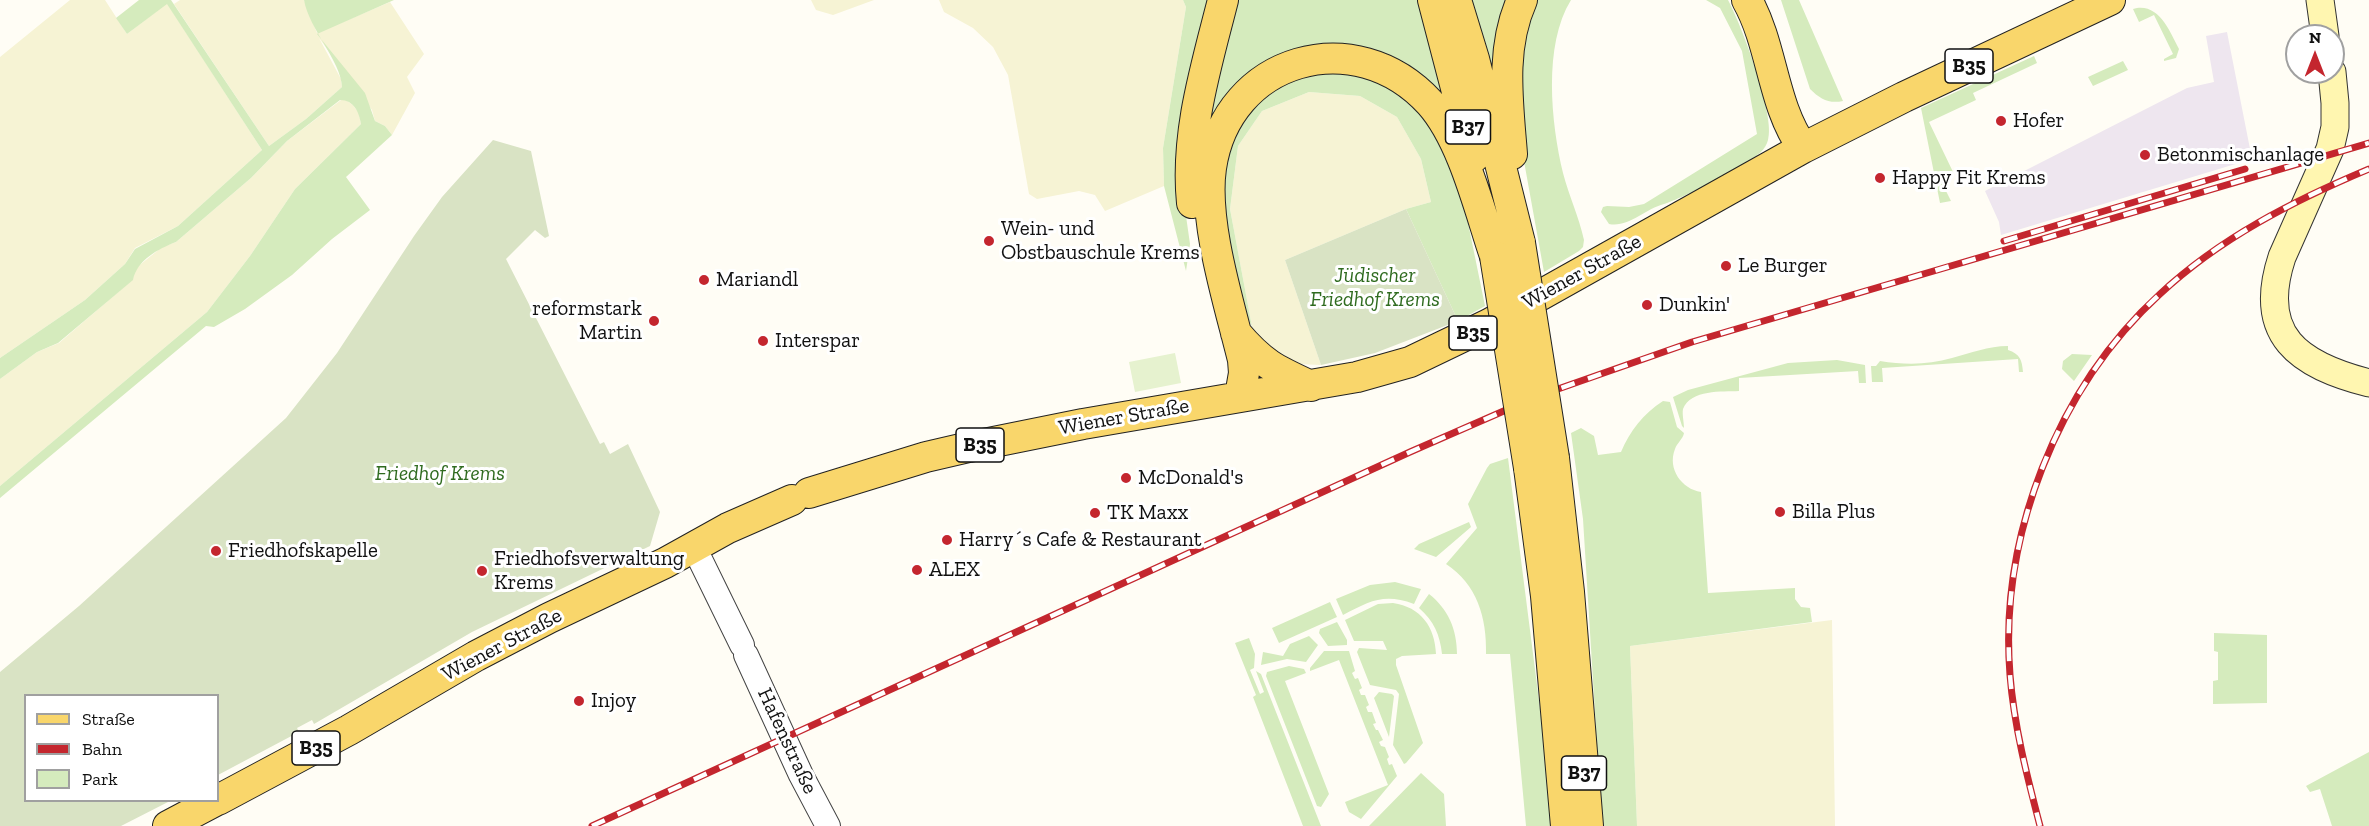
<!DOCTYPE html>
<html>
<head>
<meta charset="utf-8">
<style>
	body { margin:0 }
	#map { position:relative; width:2369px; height:826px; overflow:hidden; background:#fffdf5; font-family:"Zilla Slab",serif }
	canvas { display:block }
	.legend { position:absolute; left:24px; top:694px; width:195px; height:108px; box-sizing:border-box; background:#fff; border:2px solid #a0a0a0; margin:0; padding:8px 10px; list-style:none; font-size:18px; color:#111 }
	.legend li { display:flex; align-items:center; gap:12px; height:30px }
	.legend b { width:30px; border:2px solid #a0a0a0 }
	.north { position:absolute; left:2285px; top:24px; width:60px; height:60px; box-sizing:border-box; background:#fff; border:2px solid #a0a0a0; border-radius:50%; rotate:0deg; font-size:16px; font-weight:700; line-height:24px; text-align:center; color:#111 }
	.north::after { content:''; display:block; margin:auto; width:21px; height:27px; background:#c4262e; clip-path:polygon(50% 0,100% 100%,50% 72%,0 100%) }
</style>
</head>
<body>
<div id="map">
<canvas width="2369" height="826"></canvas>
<ul class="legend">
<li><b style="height:8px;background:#f9d66b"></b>Straße</li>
<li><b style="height:8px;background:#c4262e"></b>Bahn</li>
<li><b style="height:16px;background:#d5ebbd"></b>Park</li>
</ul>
<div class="north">N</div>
</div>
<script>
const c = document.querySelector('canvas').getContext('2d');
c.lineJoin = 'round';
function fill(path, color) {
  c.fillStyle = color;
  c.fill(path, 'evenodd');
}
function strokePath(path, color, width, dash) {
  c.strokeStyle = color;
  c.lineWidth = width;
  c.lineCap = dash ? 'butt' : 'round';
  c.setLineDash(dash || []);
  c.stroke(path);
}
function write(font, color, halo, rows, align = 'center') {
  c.font = font + ' "Zilla Slab",serif';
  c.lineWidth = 6;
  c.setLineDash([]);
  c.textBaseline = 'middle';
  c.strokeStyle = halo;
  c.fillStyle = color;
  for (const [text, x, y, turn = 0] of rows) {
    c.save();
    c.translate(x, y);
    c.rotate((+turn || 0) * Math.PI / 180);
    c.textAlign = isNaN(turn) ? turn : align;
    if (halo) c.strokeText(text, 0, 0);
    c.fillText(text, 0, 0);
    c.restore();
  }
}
const industrial = new Path2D(`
	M 2227,32 L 2252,159 L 2001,235 L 1999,222 L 1985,191 L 2187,88 L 2214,82 L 2206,36 Z`);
const farmland = new Path2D(`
	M 70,0 L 105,0 L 127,34 L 167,3 L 262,150 L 178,226 L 135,248 L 125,264 L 85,300 L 0,358 L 0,57 Z
	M 180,0 L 304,0 L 317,33 L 390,2 L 424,54 L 407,77 L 415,93 L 392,135 L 385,126 L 375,121 L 372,110 L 319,38 L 341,79 L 342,87 L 306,119 L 269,146 L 174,4 Z
	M 811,0 L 874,0 L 833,15 L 816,10 Z
	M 939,0 L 1183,0 L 1186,7 L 1163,148 L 1164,186 L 1105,211 L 1095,195 L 1079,191 L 1037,199 L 1029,194 L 1008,75 L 993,47 L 973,28 L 944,12 Z
	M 1309,92 L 1360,96 L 1397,117 L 1421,159 L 1431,202 L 1406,209 L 1285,260 L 1321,365 L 1297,364 L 1275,357 L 1262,343 L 1252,327 L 1230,209 L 1238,146 L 1262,111 Z
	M 341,100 L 346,100 L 353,105 L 359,113 L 361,124 L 295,189 L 250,256 L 207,312 L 0,486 L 0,379 L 37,352 L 59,343 L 132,280 L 136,268 L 162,247 L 176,242 L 251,178 L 287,141 Z
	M 1832,620 L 1835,826 L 1637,826 L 1630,646 Z`);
const green = new Path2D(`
	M 139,0 L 171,0 L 269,146 L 306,119 L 342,87 C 341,61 309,29 304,0 L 394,0 L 317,34 L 365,93 L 375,121 L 385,126 L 392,135 L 346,177 L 370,210 L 332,239 L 292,275 L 245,309 L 214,327 L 206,326 L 0,498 L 0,486 L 207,312 L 250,256 L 295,189 L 361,124 C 359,112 354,100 340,100 L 287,141 L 251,178 L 176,242 C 158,249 137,260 133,280 L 58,343 L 37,352 L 0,379 L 0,358 L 85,300 L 125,264 L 135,249 L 178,226 L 262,150 L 167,4 L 127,34 L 116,18 Z
	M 1183,0 L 1215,0 L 1183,195 L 1190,244 L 1186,271 L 1164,186 L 1163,148 L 1186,7 Z
	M 1232,0 L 1423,0 L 1456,118 L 1323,49 L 1199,143 Z
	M 1467,0 L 1513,0 L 1499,112 Z
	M 1530,0 L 1571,0 C 1543,45 1551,123 1563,173 C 1569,196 1579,217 1584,240 L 1583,247 L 1579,251 L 1544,272 L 1518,128 L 1515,65 Z
	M 1706,0 L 1728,0 C 1741,24 1776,116 1768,140 C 1767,144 1764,149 1761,152 C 1748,164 1682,199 1664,204 C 1645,209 1628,228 1609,224 L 1601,212 L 1603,207 L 1607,206 L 1629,207 L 1644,204 L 1757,134 L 1742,51 L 1720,8 Z
	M 1781,0 L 1799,0 L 1843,101 C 1829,104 1820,99 1810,89 Z
	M 2137,8 C 2160,5 2170,32 2179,49 L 2176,58 L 2164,61 L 2164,59 L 2173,54 L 2154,15 L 2139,22 L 2133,9 Z
	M 2034,56 L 2037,63 L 1973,93 L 1976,100 L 1929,122 L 1954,174 L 1941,181 L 1951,201 L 1940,203 L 1921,108 Z
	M 2123,61 L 2128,70 L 2093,86 L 2088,77 Z
	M 1349,69 L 1407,96 L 1447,150 L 1466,213 L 1485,306 L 1458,321 L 1406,209 L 1431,202 L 1421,159 L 1397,117 L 1360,96 L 1309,92 L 1262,111 L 1238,146 L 1230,209 L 1252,327 L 1242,304 L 1223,221 L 1221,193 L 1227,147 L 1246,111 L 1283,81 Z
	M 2008,346 L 2008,350 C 2020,354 2022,360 2023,372 L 2019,372 L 2018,359 L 1882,368 L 1883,382 L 1872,382 L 1871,366 L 1876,366 L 1880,361 C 1905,365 1928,365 1952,358 C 1971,353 1988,346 2008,346 Z
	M 2072,354 L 2092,355 L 2074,381 L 2062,369 L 2063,361 Z
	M 1837,360 L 1865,365 L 1866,383 L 1859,383 L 1858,371 L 1739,378 L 1739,391 C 1722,392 1691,389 1683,409 C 1682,414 1684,422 1684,428 L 1682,426 L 1673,397 L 1688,390 L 1788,363 Z
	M 1663,401 L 1670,402 L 1677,427 L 1684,433 C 1683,439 1677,443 1675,449 C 1667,469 1682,489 1701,492 L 1708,593 L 1795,588 L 1795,599 L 1801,607 L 1810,608 L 1812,622 L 1630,646 L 1637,826 L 1602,826 L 1583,519 L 1571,433 L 1581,428 L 1594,436 L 1598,455 L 1621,452 C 1630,431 1643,414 1663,401 Z
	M 1508,458 L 1543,732 L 1551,826 L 1526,826 L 1510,654 L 1486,654 C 1487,618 1477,584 1446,564 L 1477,528 L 1468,504 L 1487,468 L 1490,464 Z
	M 1469,522 L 1471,527 L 1436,557 L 1414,549 L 1419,544 Z
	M 1395,582 L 1421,589 L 1414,604 C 1384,593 1370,601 1343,615 L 1336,599 L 1370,585 Z
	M 1429,594 C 1448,609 1457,629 1457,654 L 1442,654 C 1440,635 1434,621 1419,608 Z
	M 1330,602 L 1337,617 L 1279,643 L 1272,628 Z
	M 1393,603 C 1421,607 1435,627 1436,654 L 1402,656 L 1396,659 L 1396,665 L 1423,743 L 1406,763 L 1404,764 L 1393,745 L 1399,694 L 1396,690 L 1370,685 L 1357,652 L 1359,648 L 1387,650 L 1383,641 L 1354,641 L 1345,620 L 1378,604 Z
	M 1337,622 L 1347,640 L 1347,645 L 1328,646 L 1319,633 L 1320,629 Z
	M 2214,633 L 2267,635 L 2267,703 L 2213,704 L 2213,681 L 2218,680 L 2218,652 L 2214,651 Z
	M 1309,636 L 1318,645 L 1306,662 L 1287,659 L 1261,665 L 1263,652 L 1283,656 L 1290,644 Z
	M 1249,638 L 1255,654 L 1254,668 L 1250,670 L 1260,694 L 1264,692 L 1256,671 L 1261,674 L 1321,826 L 1303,826 L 1253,697 L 1256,695 L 1235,643 Z
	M 1324,651 L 1349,651 L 1355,671 L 1352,673 L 1355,679 L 1358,678 L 1362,688 L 1359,690 L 1361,695 L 1365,695 L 1369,705 L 1366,707 L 1368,712 L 1372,712 L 1376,723 L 1373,724 L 1376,730 L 1378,730 L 1383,740 L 1379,742 L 1381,746 L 1385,747 L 1389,757 L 1387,759 L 1389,765 L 1392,764 L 1397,776 L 1361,819 L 1349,812 L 1345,802 L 1388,785 L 1339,660 L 1310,671 L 1310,668 Z
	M 1289,666 L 1304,669 L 1306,673 L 1285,681 L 1329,794 L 1321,807 L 1317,806 L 1266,676 L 1267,672 Z
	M 1379,692 L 1392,694 L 1394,696 L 1389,737 L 1374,698 Z
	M 2369,752 L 2369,826 L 2332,826 L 2320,789 L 2310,792 L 2306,786 Z
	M 1421,773 L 1444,794 L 1446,826 L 1369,826 Z`);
const cemetery = new Path2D(`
	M 493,140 L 531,151 L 549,236 L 545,238 L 535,230 L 506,259 L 600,444 L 604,442 L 610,454 L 628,444 L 660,512 L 650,546 L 472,632 L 314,724 L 312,720 L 297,728 L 299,732 L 218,775 L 218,696 L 26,696 L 26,800 L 170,801 L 121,826 L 0,826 L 0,672 L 79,606 L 286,418 L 337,353 L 414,236 L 442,197 Z
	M 1406,209 L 1458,321 L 1375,353 L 1321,365 L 1285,260 Z`);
const pitch = new Path2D(`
	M 1175,353 L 1181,383 L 1135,392 L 1129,362 Z`);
const tertiary = new Path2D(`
	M 694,547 L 742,645
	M 746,655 L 801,775 L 828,826`);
const secondary = new Path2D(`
	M 2320,0 L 2325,36
	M 2332,72 L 2335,103 L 2335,127 L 2330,149 L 2282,257 C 2256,336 2299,365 2369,383`);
const primary = new Path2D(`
	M 1433,0 L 1474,157
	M 1456,0 L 1474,59 L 1520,243
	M 1747,0 C 1773,46 1772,105 1803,148
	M 1512,154 C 1508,102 1500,49 1522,0
	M 1192,203 C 1185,134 1206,67 1223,0
	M 1236,333 C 1262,364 1276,370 1311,386
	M 1240,396 L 1244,373 L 1243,360 C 1230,306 1203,223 1211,168 C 1227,58 1355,21 1430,103 C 1463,140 1479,209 1495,256
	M 1554,458 L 1569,592 L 1588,826
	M 1529,468 L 1546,596 L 1566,826
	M 809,493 L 926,457 L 969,447 L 1083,424 L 1357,377 L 1410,362 L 1489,324 L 1803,148 L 1904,97 L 2110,0
	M 218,800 L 349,730 L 476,656 L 549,618 L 665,563 L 728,528 L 792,500
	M 168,826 L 217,800`);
const rail = new Path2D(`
	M 2004,241 L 2245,169
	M 592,826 L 1410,452 L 1538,396 L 1692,342 L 2369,143
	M 2040,826 C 2027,776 2014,726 2010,675 C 1999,537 2057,388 2160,294 C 2220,238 2293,201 2369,169`);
const primaryBridge = new Path2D(`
	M 1520,243 L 1554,458
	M 1495,256 L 1529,468`);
const markers = [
	[2001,121,6,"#c4262e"],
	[2145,155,6,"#c4262e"],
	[1880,178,6,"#c4262e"],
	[989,241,6,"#c4262e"],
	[1726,266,6,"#c4262e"],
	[704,280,6,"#c4262e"],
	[1647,305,6,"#c4262e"],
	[654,321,6,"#c4262e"],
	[763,341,6,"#c4262e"],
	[1126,478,6,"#c4262e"],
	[1780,512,6,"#c4262e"],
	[1095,513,6,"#c4262e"],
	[947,540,6,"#c4262e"],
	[216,551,6,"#c4262e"],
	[917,570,6,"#c4262e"],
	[482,571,6,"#c4262e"],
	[579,701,6,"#c4262e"]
];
const shields = [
	[1969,66,48],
	[1468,127,45],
	[1473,333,48],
	[980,445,48],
	[316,748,48],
	[1584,773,45]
];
const shieldNames = [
	["B35",1969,66],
	["B37",1468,127],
	["B35",1473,333],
	["B35",980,445],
	["B35",316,748],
	["B37",1584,773]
];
const poiNames = [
	["Hofer",2013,121],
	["Betonmischanlage",2157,155],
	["Happy Fit Krems",1892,178],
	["Wein- und",1001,229],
	["Obstbauschule Krems",1001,253],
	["Le Burger",1738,266],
	["Mariandl",716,280],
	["Dunkin'",1659,305],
	["reformstark",642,309,"right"],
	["Martin",642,333,"right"],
	["Interspar",775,341],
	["McDonald's",1138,478],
	["Billa Plus",1792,512],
	["TK Maxx",1107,513],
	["Harry´s Cafe & Restaurant",959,540],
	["Friedhofskapelle",228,551],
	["Friedhofsverwaltung",494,559],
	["Krems",494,583],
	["ALEX",929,570],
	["Injoy",591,701]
];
const streetNames = [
	["Wiener Straße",1582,272,-29],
	["Wiener Straße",1124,417,-10],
	["Wiener Straße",502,645,-28],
	["Hafenstraße",787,741,65]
];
const parkNames = [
	["Jüdischer",1375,276],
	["Friedhof Krems",1375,300],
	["Friedhof Krems",440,474]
];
fill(industrial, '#eee6ef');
fill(farmland, '#f6f3d4');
fill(green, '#d5ebbd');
fill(cemetery, '#d9e3c4');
fill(pitch, '#e6f2cf');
strokePath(tertiary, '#444', 26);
strokePath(secondary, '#333', 29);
strokePath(primary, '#222', 32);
strokePath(tertiary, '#fff', 24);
strokePath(secondary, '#fff6b0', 27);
strokePath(primary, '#f9d66b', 30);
strokePath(rail, '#c4262e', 7);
strokePath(rail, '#fff', 4.5, [14]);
strokePath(primaryBridge, '#222', 32, []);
strokePath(primaryBridge, '#f9d66b', 30);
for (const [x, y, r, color] of markers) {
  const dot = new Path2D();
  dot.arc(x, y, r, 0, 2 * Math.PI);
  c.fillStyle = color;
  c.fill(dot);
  strokePath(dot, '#fff', 2);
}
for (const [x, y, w] of shields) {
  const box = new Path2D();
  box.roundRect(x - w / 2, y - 17, w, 34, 4.5);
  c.fillStyle = '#fff';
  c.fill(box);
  strokePath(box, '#111', 1.5);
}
write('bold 20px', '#111', null, shieldNames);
write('21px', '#111', '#fff', poiNames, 'left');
write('21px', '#111', '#fff', streetNames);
write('italic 21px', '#2f6b1f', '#fff', parkNames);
</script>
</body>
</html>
